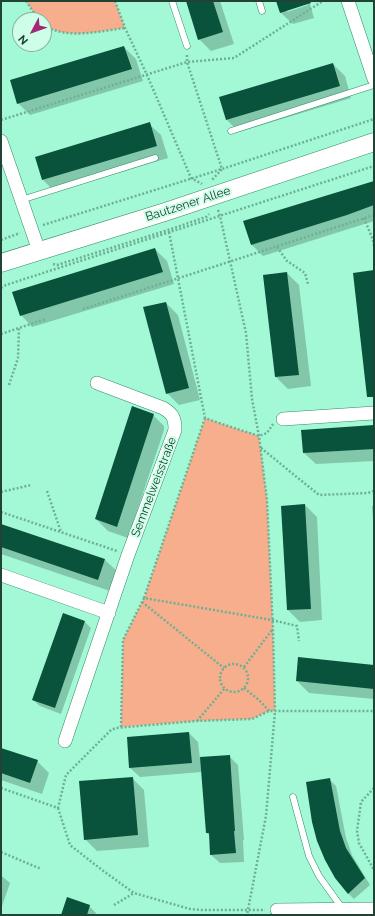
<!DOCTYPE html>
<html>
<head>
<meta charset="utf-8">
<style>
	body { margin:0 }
	#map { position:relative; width:375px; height:916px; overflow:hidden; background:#a3f9d5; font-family:Raleway,sans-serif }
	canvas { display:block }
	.frame { position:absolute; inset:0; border:2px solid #204335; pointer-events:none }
	.north { position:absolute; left:12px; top:12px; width:40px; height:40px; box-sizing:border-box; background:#cdfee8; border:1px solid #88b3a0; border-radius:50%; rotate:229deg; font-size:11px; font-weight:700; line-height:16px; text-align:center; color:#204335 }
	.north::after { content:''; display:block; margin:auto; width:14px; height:18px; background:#a52778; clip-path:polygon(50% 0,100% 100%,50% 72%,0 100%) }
</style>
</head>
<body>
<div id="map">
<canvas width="375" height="916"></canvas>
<div class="frame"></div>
<div class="north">N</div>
</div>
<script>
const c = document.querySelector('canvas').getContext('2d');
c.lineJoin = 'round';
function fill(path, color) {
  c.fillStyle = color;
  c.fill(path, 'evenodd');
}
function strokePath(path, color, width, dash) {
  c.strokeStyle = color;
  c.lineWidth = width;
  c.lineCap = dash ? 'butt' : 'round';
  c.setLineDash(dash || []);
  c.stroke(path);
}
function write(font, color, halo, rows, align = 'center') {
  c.font = font + ' Raleway,sans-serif';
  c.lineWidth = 4;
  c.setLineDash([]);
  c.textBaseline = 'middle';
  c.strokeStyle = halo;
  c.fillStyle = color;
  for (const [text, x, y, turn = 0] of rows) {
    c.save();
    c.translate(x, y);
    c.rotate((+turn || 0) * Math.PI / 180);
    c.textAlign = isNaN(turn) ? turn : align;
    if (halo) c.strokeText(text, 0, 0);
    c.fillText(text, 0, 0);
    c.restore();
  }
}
const green = new Path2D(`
	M 26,1 L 115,1 L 125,28 C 100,31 66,40 44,25 L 44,20 L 39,20 Z
	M 205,418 L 225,425 L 259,436 L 267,500 L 273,629 L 275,711 L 269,711 L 252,719 L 196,721 L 121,727 L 123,640 L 144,598 Z`);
const shadow = new Path2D(`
	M 187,1 L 220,1 L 234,44 L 211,51 L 199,39 Z
	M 277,1 L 309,1 L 314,18 L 293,24 L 281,13 ZM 307,3 L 308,5 L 287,12 L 287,10 Z
	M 124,47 L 136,59 L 143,81 L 30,115 L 18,103 Z
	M 333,64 L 345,76 L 351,98 L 239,132 L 227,120 L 220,98 Z
	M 149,124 L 161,135 L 168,158 L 55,192 L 43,180 L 37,158 Z
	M 374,182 L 374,221 L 263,256 L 251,244 Z
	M 155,249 L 167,261 L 174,284 L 32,327 L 21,315 Z
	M 287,273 L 299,285 L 311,386 L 288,389 L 276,377 L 264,275 Z
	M 166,303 L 178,315 L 200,400 L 179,405 L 167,393 Z
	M 152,414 L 164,426 L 164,430 L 128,538 L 108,531 L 96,519 Z
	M 374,426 L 374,461 L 316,464 L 304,453 Z
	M 305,505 L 317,517 L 322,620 L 300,622 L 288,610 Z
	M 372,506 L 374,506 L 374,535 Z
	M 1,525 L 105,560 L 117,571 L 110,591 L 1,554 Z
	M 63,614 L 85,622 L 91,628 L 61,714 L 40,706 L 33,700 Z
	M 374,666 L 374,699 L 309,693 L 297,681 Z
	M 189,733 L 198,742 L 200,759 L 229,756 L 238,765 L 244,840 L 243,840 L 244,862 L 220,863 L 211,855 L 210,836 L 207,833 L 202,772 L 140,777 L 130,768 Z
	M 1,749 L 37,761 L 49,773 L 42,794 L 1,780 Z
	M 132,778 L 144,790 L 149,847 L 97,851 L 85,839 Z
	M 329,779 L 336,786 L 346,838 L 352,855 L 370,885 L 354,899 L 348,893 Z
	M 1,876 L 3,877 L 10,883 L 1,909 Z
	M 89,906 L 96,913 L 95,915 L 62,915 Z`);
const building = new Path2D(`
	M 186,1 L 213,1 L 223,32 L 198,40 Z
	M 276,1 L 310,1 L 311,3 L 280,13 Z
	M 124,46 L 132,69 L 17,104 L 10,80 Z
	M 333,63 L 340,86 L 226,120 L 219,97 Z
	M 150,122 L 157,146 L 42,180 L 35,157 Z
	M 374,181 L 374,205 L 347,215 L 251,245 L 243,221 Z
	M 155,248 L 163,272 L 20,316 L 12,292 Z
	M 374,270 L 374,397 L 367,397 L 353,273 Z
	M 287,272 L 299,375 L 275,377 L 263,275 Z
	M 166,302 L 189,388 L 166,394 L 143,307 Z
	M 132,406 L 154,414 L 117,527 L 95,519 Z
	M 374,425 L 374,449 L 303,453 L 301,430 Z
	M 305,504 L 311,609 L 287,610 L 281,506 Z
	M 1,524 L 105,559 L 98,580 L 1,547 Z
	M 63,613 L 85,621 L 55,708 L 32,700 Z
	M 298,657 L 374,665 L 374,689 L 296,681 Z
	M 189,732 L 192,763 L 129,768 L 127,737 Z
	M 1,748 L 38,760 L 30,783 L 1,773 Z
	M 230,755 L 235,831 L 234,831 L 236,853 L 210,855 L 209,833 L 206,833 L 200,757 Z
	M 133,777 L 138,835 L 84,840 L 79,781 Z
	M 330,778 L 340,831 L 346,848 L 365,878 L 348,894 L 335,878 L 325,860 L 317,841 L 312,822 L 306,782 Z
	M 67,897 L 90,905 L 87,915 L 61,915 Z`);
const path = new Path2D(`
	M 26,1 L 39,20
	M 115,1 L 125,28 L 147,75 L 191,178 L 202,184
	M 44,25 C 66,40 100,31 125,28
	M 187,55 L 187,62 L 222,169 L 212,180
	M 1,120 L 187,62 L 234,58 L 323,1
	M 218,210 L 220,216 L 246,333 L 252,399 L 259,436 L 267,500 L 273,629 L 275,711 L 266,816 L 247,915
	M 364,218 L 373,240 L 374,241
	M 43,225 L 222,169 L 374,119
	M 169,232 L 205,418 L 225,425 L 259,436 L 267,433 L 273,424
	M 1,240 L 20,233
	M 373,240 L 374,246
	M 277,247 L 287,261 L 305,273 L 308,284
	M 53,264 L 57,265 L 168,230 L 206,217 L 209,214
	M 1,288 L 6,285 L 374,166
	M 83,309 L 374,215
	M 1,334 L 46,319
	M 9,385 L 18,358 L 19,328
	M 205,418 L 144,598 L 272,620 L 297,626 L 299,641
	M 261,448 L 319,495 L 368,493 L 374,491
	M 47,491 L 61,532
	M 1,492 L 31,485
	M 1,512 L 117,551
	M 142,602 L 224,668
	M220 678a14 14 0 1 1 28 0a14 14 0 1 1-28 0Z
	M 244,667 L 272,630
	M 244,688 L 259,700 L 269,711
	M 197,721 L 225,688
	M 121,727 L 123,640 L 144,598
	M 1,788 L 58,808 L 66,775 L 111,730 L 116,728 L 196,721 L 252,719 L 269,711 L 374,711
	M 374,788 L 361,802 L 357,831 L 359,843 L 374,870
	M 58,808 L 70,845 L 102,870 L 134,893 L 190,909 L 201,910 L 265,910
	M 1,852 L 41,869
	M 114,905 L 134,893`);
const lane = new Path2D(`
	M 172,1 L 187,46
	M 259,1 L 262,11
	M 231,131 L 374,85
	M 21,200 L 155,158
	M 293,797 L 309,856 L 319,876 L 342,908`);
const street = new Path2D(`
	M 348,1 L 374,79
	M 1,141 L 39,251
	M 283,419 L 374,413
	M 1,575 L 109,613
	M 65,741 L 128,555 L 175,430 C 175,418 173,414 163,408 L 97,383
	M 277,910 L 374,909`);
const secondary = new Path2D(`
	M 1,263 L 165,212 L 374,142`);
const streetNames = [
	["Bautzener Allee",188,204,-18],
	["Semmelweisstraße",154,487,-69]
];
fill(green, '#f7ae8c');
fill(shadow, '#0003');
fill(building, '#09533c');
strokePath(lane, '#338a6b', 7);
strokePath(street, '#338a6b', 14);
strokePath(secondary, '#338a6b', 19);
strokePath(path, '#6eb095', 2.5, [2, 2]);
strokePath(lane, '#fff', 6);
strokePath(street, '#fff', 13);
strokePath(secondary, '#fff', 18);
write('12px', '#204335', '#cdfee8', streetNames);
</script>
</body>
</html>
